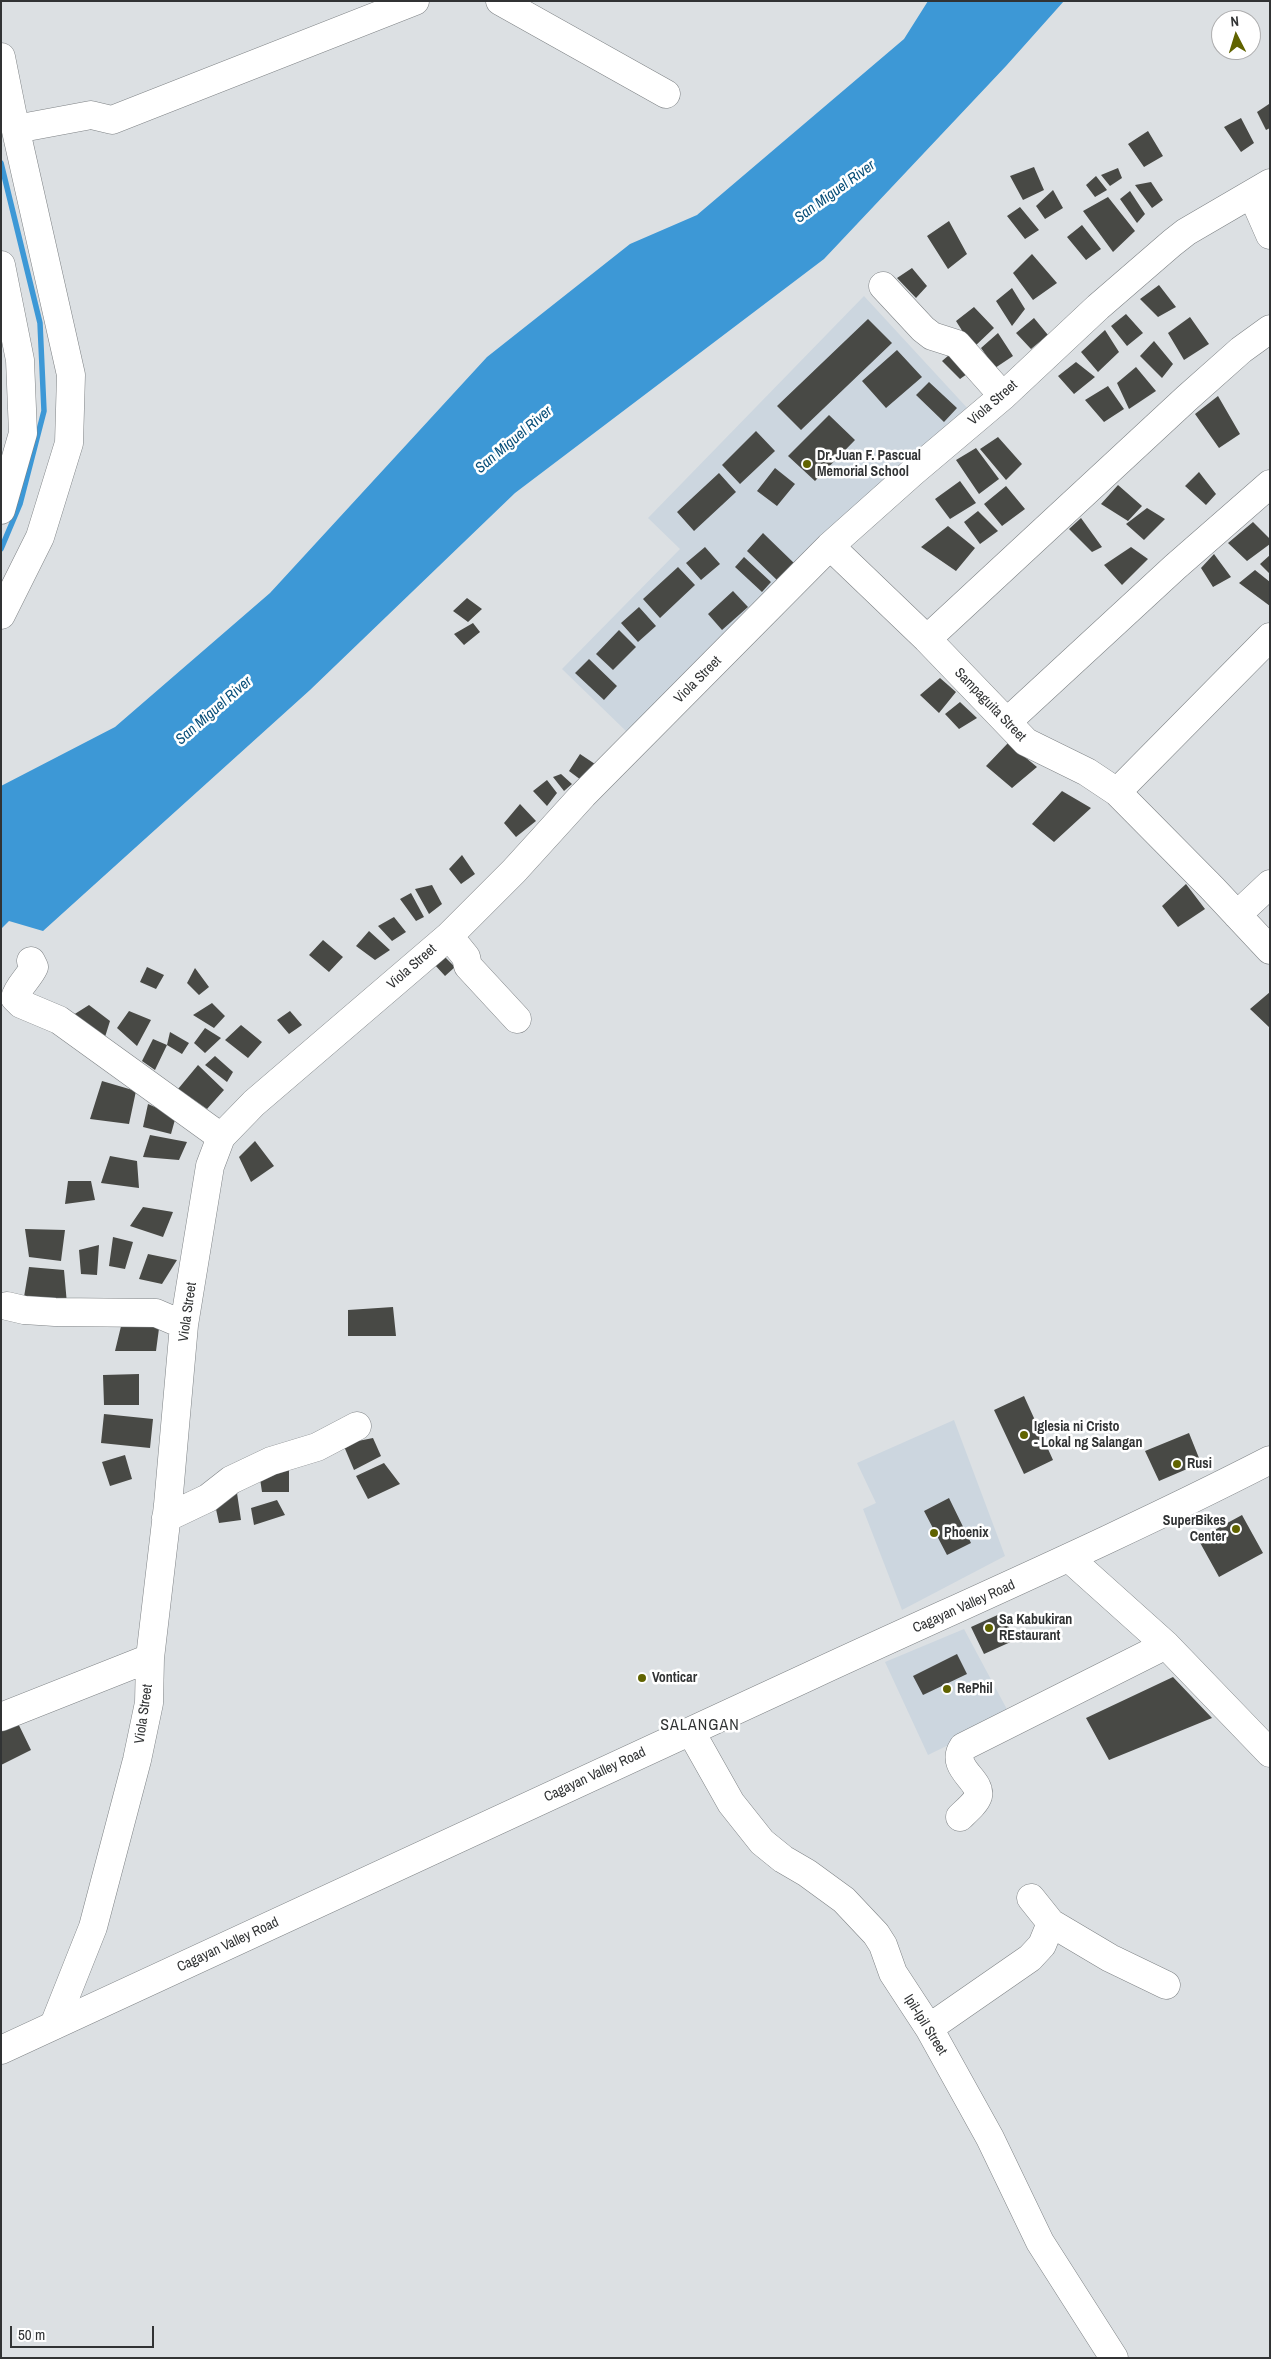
<!DOCTYPE html>
<html>
<head>
<meta charset="utf-8">
<style>
	body { margin:0 }
	#map { position:relative; width:1271px; height:2359px; overflow:hidden; background:#dce0e3; font-family:"Archivo Narrow",sans-serif }
	canvas { display:block }
	.frame { position:absolute; inset:0; border:2px solid #313334; pointer-events:none }
	.north { position:absolute; left:1211px; top:10px; width:50px; height:50px; box-sizing:border-box; background:#fff; border:1px solid #adadae; border-radius:50%; rotate:355deg; font-size:14px; font-weight:700; line-height:20px; text-align:center; color:#313334 }
	.north::after { content:''; display:block; margin:auto; width:18px; height:22px; background:#606300; clip-path:polygon(50% 0,100% 100%,50% 72%,0 100%) }
	.scale { position:absolute; left:10px; top:2326px; width:144px; height:22px; box-sizing:border-box; border:2px solid #313334; border-top:0; padding-left:6px; font-size:15px; line-height:18px; white-space:nowrap; color:#313334; -webkit-text-stroke:4px #fff; paint-order:stroke }
</style>
</head>
<body>
<div id="map">
<canvas width="1271" height="2359"></canvas>
<div class="frame"></div>
<div class="north">N</div>
<div class="scale">50 m</div>
</div>
<script>
const c = document.querySelector('canvas').getContext('2d');
c.lineJoin = 'round';
function fill(path, color) {
  c.fillStyle = color;
  c.fill(path, 'evenodd');
}
function strokePath(path, color, width, dash) {
  c.strokeStyle = color;
  c.lineWidth = width;
  c.lineCap = dash ? 'butt' : 'round';
  c.setLineDash(dash || []);
  c.stroke(path);
}
function write(font, color, halo, rows, align = 'center') {
  c.font = font + ' "Archivo Narrow",sans-serif';
  c.lineWidth = 5;
  c.setLineDash([]);
  c.textBaseline = 'middle';
  c.strokeStyle = halo;
  c.fillStyle = color;
  for (const [text, x, y, turn = 0] of rows) {
    c.save();
    c.translate(x, y);
    c.rotate((+turn || 0) * Math.PI / 180);
    c.textAlign = isNaN(turn) ? turn : align;
    if (halo) c.strokeText(text, 0, 0);
    c.fillText(text, 0, 0);
    c.restore();
  }
}
const built = new Path2D(`
	M 864,296 L 970,411 L 628,733 L 562,669 L 680,549 L 648,518 Z
	M 954,1420 L 1005,1556 L 902,1610 L 863,1509 L 876,1503 L 857,1463 Z
	M 964,1629 L 1010,1715 L 928,1755 L 885,1662 Z`);
const water = new Path2D(`
	M 928,1 L 1064,1 L 1006,66 L 824,259 L 515,493 L 310,690 L 43,931 L 9,921 L 1,929 L 1,786 L 115,727 L 270,593 L 487,357 L 630,244 L 697,215 L 904,39 Z`);
const stream = new Path2D(`
	M 1,163 L 40,323 L 44,411 L 20,504 L 1,549`);
const building = new Path2D(`
	M 1269,104 L 1270,128 L 1266,130 L 1257,112 Z
	M 1241,118 L 1254,143 L 1241,152 L 1224,127 Z
	M 1148,131 L 1163,156 L 1144,167 L 1128,144 Z
	M 1034,167 L 1044,190 L 1023,200 L 1010,176 Z
	M 1118,168 L 1122,178 L 1110,186 L 1101,175 Z
	M 1096,176 L 1107,190 L 1095,197 L 1086,185 Z
	M 1151,182 L 1163,200 L 1152,208 L 1135,185 Z
	M 1053,190 L 1063,208 L 1045,219 L 1036,206 Z
	M 1130,191 L 1145,214 L 1137,223 L 1120,199 Z
	M 1108,197 L 1135,231 L 1113,252 L 1083,211 Z
	M 1020,207 L 1039,230 L 1025,239 L 1007,216 Z
	M 949,221 L 967,254 L 948,269 L 927,236 Z
	M 1082,225 L 1101,249 L 1086,260 L 1067,237 Z
	M 1032,254 L 1057,283 L 1033,300 L 1013,273 Z
	M 912,268 L 927,286 L 916,298 L 897,278 Z
	M 1159,285 L 1176,307 L 1158,317 L 1140,299 Z
	M 1012,288 L 1025,309 L 1012,326 L 996,301 Z
	M 974,307 L 994,328 L 973,348 L 956,321 Z
	M 1126,314 L 1143,333 L 1127,346 L 1111,326 Z
	M 1190,317 L 1209,344 L 1184,360 L 1168,333 Z
	M 1034,318 L 1048,335 L 1031,349 L 1016,333 Z
	M 868,319 L 892,343 L 801,430 L 777,406 Z
	M 1105,330 L 1119,352 L 1098,372 L 1081,352 Z
	M 998,333 L 1013,356 L 995,368 L 981,348 Z
	M 1154,341 L 1173,364 L 1162,378 L 1140,356 Z
	M 956,349 L 974,369 L 960,379 L 942,361 Z
	M 897,350 L 922,377 L 886,408 L 862,381 Z
	M 1076,362 L 1095,377 L 1074,394 L 1058,376 Z
	M 1136,367 L 1156,391 L 1129,409 L 1117,383 Z
	M 929,382 L 957,408 L 944,422 L 916,395 Z
	M 1108,386 L 1124,409 L 1104,422 L 1085,400 Z
	M 1218,396 L 1240,434 L 1219,448 L 1195,414 Z
	M 829,415 L 855,440 L 815,481 L 788,456 Z
	M 756,431 L 775,451 L 740,484 L 722,465 Z
	M 998,437 L 1022,464 L 1006,480 L 980,449 Z
	M 976,448 L 999,479 L 979,494 L 956,460 Z
	M 775,468 L 795,484 L 777,506 L 757,491 Z
	M 1199,472 L 1216,494 L 1206,505 L 1185,486 Z
	M 719,473 L 736,492 L 694,531 L 677,512 Z
	M 960,481 L 976,503 L 950,519 L 935,499 Z
	M 1118,485 L 1142,506 L 1128,521 L 1101,504 Z
	M 1006,486 L 1025,509 L 1002,526 L 984,504 Z
	M 1147,508 L 1165,519 L 1144,540 L 1126,524 Z
	M 978,511 L 998,531 L 980,544 L 964,522 Z
	M 1081,518 L 1102,547 L 1092,552 L 1069,529 Z
	M 1253,522 L 1270,539 L 1270,544 L 1247,561 L 1228,543 Z
	M 948,526 L 975,548 L 956,571 L 921,547 Z
	M 763,533 L 796,565 L 779,582 L 747,551 Z
	M 705,547 L 720,564 L 701,580 L 686,563 Z
	M 1131,547 L 1148,559 L 1122,585 L 1104,565 Z
	M 1214,554 L 1231,577 L 1213,587 L 1201,568 Z
	M 1270,555 L 1270,574 L 1260,564 Z
	M 744,557 L 771,582 L 762,592 L 735,567 Z
	M 678,567 L 695,585 L 660,618 L 643,599 Z
	M 1255,570 L 1270,582 L 1270,606 L 1239,583 Z
	M 733,591 L 748,607 L 722,630 L 708,614 Z
	M 467,598 L 482,609 L 468,622 L 453,611 Z
	M 639,607 L 656,626 L 638,642 L 621,623 Z
	M 473,623 L 480,632 L 464,645 L 454,634 Z
	M 619,630 L 636,647 L 613,670 L 596,654 Z
	M 589,659 L 617,686 L 604,700 L 575,673 Z
	M 940,678 L 956,692 L 939,713 L 920,695 Z
	M 960,702 L 977,718 L 959,729 L 945,714 Z
	M 1008,743 L 1037,767 L 1012,788 L 986,766 Z
	M 580,754 L 601,768 L 585,783 L 569,771 Z
	M 561,774 L 572,784 L 564,791 L 553,777 Z
	M 547,780 L 557,793 L 547,806 L 533,791 Z
	M 1062,791 L 1091,808 L 1054,842 L 1032,824 Z
	M 520,804 L 536,821 L 516,837 L 504,823 Z
	M 462,855 L 475,874 L 461,884 L 449,869 Z
	M 1186,884 L 1205,909 L 1178,927 L 1162,906 Z
	M 432,885 L 442,904 L 429,914 L 415,889 Z
	M 411,893 L 424,917 L 416,921 L 400,899 Z
	M 394,917 L 406,932 L 392,941 L 378,926 Z
	M 369,931 L 390,950 L 375,960 L 356,946 Z
	M 323,940 L 343,957 L 329,972 L 309,955 Z
	M 443,955 L 455,967 L 445,976 L 434,964 Z
	M 147,967 L 164,975 L 156,989 L 140,982 Z
	M 195,968 L 209,987 L 199,995 L 187,983 Z
	M 1270,992 L 1270,1028 L 1250,1009 Z
	M 212,1003 L 225,1016 L 214,1028 L 193,1015 Z
	M 89,1005 L 110,1021 L 105,1037 L 70,1017 Z
	M 129,1011 L 151,1020 L 137,1046 L 117,1028 Z
	M 290,1011 L 302,1025 L 289,1034 L 277,1020 Z
	M 241,1025 L 262,1042 L 248,1058 L 225,1040 Z
	M 205,1028 L 221,1038 L 205,1053 L 194,1043 Z
	M 170,1032 L 189,1043 L 182,1054 L 167,1045 L 155,1070 L 142,1061 L 153,1039 L 167,1045 Z
	M 215,1056 L 233,1072 L 227,1082 L 205,1065 Z
	M 198,1065 L 224,1090 L 207,1109 L 178,1089 Z
	M 102,1081 L 136,1091 L 129,1124 L 90,1119 Z
	M 148,1104 L 176,1116 L 171,1134 L 143,1127 Z
	M 150,1135 L 187,1142 L 179,1160 L 143,1157 Z
	M 255,1141 L 274,1166 L 251,1182 L 239,1157 Z
	M 110,1156 L 137,1161 L 139,1188 L 101,1183 Z
	M 68,1181 L 91,1181 L 95,1200 L 65,1204 Z
	M 143,1207 L 173,1212 L 163,1237 L 130,1226 Z
	M 25,1229 L 65,1230 L 61,1261 L 29,1257 Z
	M 113,1237 L 133,1242 L 125,1269 L 109,1266 Z
	M 99,1245 L 97,1275 L 81,1274 L 79,1250 Z
	M 148,1254 L 177,1260 L 162,1284 L 139,1279 Z
	M 29,1267 L 64,1270 L 67,1304 L 23,1303 Z
	M 393,1307 L 396,1336 L 348,1336 L 348,1310 Z
	M 123,1318 L 160,1321 L 156,1351 L 115,1351 Z
	M 139,1374 L 139,1405 L 104,1405 L 103,1375 Z
	M 1024,1396 L 1053,1460 L 1024,1474 L 994,1410 Z
	M 104,1414 L 153,1419 L 150,1448 L 101,1443 Z
	M 1189,1433 L 1201,1463 L 1159,1481 L 1145,1451 Z
	M 373,1438 L 381,1456 L 354,1470 L 343,1444 Z
	M 125,1455 L 132,1479 L 110,1486 L 102,1462 Z
	M 384,1463 L 400,1484 L 368,1499 L 356,1476 Z
	M 289,1469 L 289,1492 L 262,1492 L 259,1472 Z
	M 237,1493 L 241,1520 L 219,1523 L 214,1500 Z
	M 949,1498 L 971,1543 L 947,1555 L 924,1511 Z
	M 277,1500 L 285,1515 L 254,1525 L 251,1508 Z
	M 1242,1515 L 1263,1553 L 1219,1577 L 1198,1539 Z
	M 1002,1613 L 1015,1640 L 984,1654 L 971,1627 Z
	M 957,1654 L 967,1674 L 923,1695 L 913,1676 Z
	M 1173,1677 L 1212,1718 L 1109,1760 L 1086,1718 Z
	M 14,1715 L 31,1750 L 1,1765 L 1,1722 Z`);
const minor = new Path2D(`
	M 500,1 L 666,94
	M 1,57 L 14,122 L 71,375 L 69,443 L 40,537 L 1,615
	M 16,129 L 91,115 L 112,120 L 415,1
	M 1252,194 L 1270,235
	M 1,265 L 20,360 L 23,433 L 1,510
	M 883,286 L 923,329 L 932,336 L 957,344 L 1003,396
	M 830,546 L 927,639 L 1026,742 L 1087,772 L 1117,792 L 1212,888 L 1270,950
	M 927,639 L 1187,398 L 1241,350 L 1270,329
	M 1007,722 L 1175,567 L 1270,484
	M 1117,792 L 1270,637
	M 1237,915 L 1270,884
	M 449,936 L 466,957 L 468,966 L 517,1019
	M 31,961 L 34,967 C 29,978 18,986 15,998 L 21,1004 L 59,1020 L 221,1137
	M 7,1306 L 24,1310 L 55,1312 L 156,1313 L 184,1325
	M 166,1518 L 208,1498 L 231,1480 L 271,1461 L 317,1447 L 357,1426
	M 1069,1558 L 1166,1645 L 1270,1753
	M 1,1717 L 150,1658
	M 691,1732 L 731,1803 L 762,1842 L 783,1859 L 807,1873 L 844,1900 L 876,1934 L 883,1945 L 893,1973 L 929,2028 L 990,2138 L 1040,2242 L 1114,2358
	M 960,1817 C 965,1812 976,1803 978,1796 C 982,1780 949,1768 963,1747 L 1166,1645
	M 1031,1898 L 1051,1923
	M 54,2025 L 93,1927 L 137,1760 L 149,1703 L 150,1658 L 168,1505 L 184,1325 L 210,1166 L 221,1137 L 254,1103 L 449,936 L 514,871 L 583,795 L 830,546 L 913,472 L 1003,396 L 1098,307 L 1172,243 L 1186,232 L 1270,183
	M 929,2028 L 1030,1958 L 1042,1945 L 1051,1923 L 1110,1958 L 1166,1985`);
const highway = new Path2D(`
	M 1,2050 C 271,1925 541,1800 812,1675 C 965,1604 1120,1537 1270,1460`);
const markers = [
	[807,464,5,"#606300"],
	[1024,1435,5,"#606300"],
	[1177,1464,5,"#606300"],
	[1236,1529,5,"#606300"],
	[934,1533,5,"#606300"],
	[989,1628,5,"#606300"],
	[642,1678,5,"#606300"],
	[947,1689,5,"#606300"]
];
const streetNames = [
	["Viola Street",993,403,-41],
	["Viola Street",698,680,-45],
	["Sampaguita Street",990,705,46],
	["Viola Street",412,967,-41],
	["Viola Street",188,1312,-82],
	["Cagayan Valley Road",964,1607,-24],
	["Viola Street",144,1714,-82],
	["Cagayan Valley Road",595,1775,-25],
	["Cagayan Valley Road",228,1945,-25],
	["Ipil-Ipil Street",925,2025,58]
];
const poiNames = [
	["Dr. Juan F. Pascual",817,456],
	["Memorial School",817,472],
	["Iglesia ni Cristo",1034,1427],
	["- Lokal ng Salangan",1034,1443],
	["Rusi",1187,1464],
	["SuperBikes",1226,1521,"right"],
	["Center",1226,1537,"right"],
	["Phoenix",944,1533],
	["Sa Kabukiran",999,1620],
	["REstaurant",999,1636],
	["Vonticar",652,1678],
	["RePhil",957,1689]
];
const waterNames = [
	["San Miguel River",835,192,-36],
	["San Miguel River",514,440,-40],
	["San Miguel River",214,711,-41]
];
const quarterNames = [
	["SALANGAN",700,1726]
];
fill(built, '#ccd6df');
fill(water, '#3d98d6');
strokePath(stream, '#3d98d6', 5.5);
fill(building, '#484945');
strokePath(minor, '#7e8285', 29);
strokePath(highway, '#7e8285', 29);
strokePath(minor, '#fff', 28);
strokePath(highway, '#fff', 28);
for (const [x, y, r, color] of markers) {
  const dot = new Path2D();
  dot.arc(x, y, r, 0, 2 * Math.PI);
  c.fillStyle = color;
  c.fill(dot);
  strokePath(dot, '#fff', 2);
}
write('14px', '#313334', '#fff', streetNames);
write('bold 14px', '#313334', '#fff', poiNames, 'left');
write('italic 15px', '#094f79', '#fff', waterNames);
c.letterSpacing = '1px';
write('16px', '#313334', '#fff', quarterNames);
c.letterSpacing = '0px';
</script>
</body>
</html>
